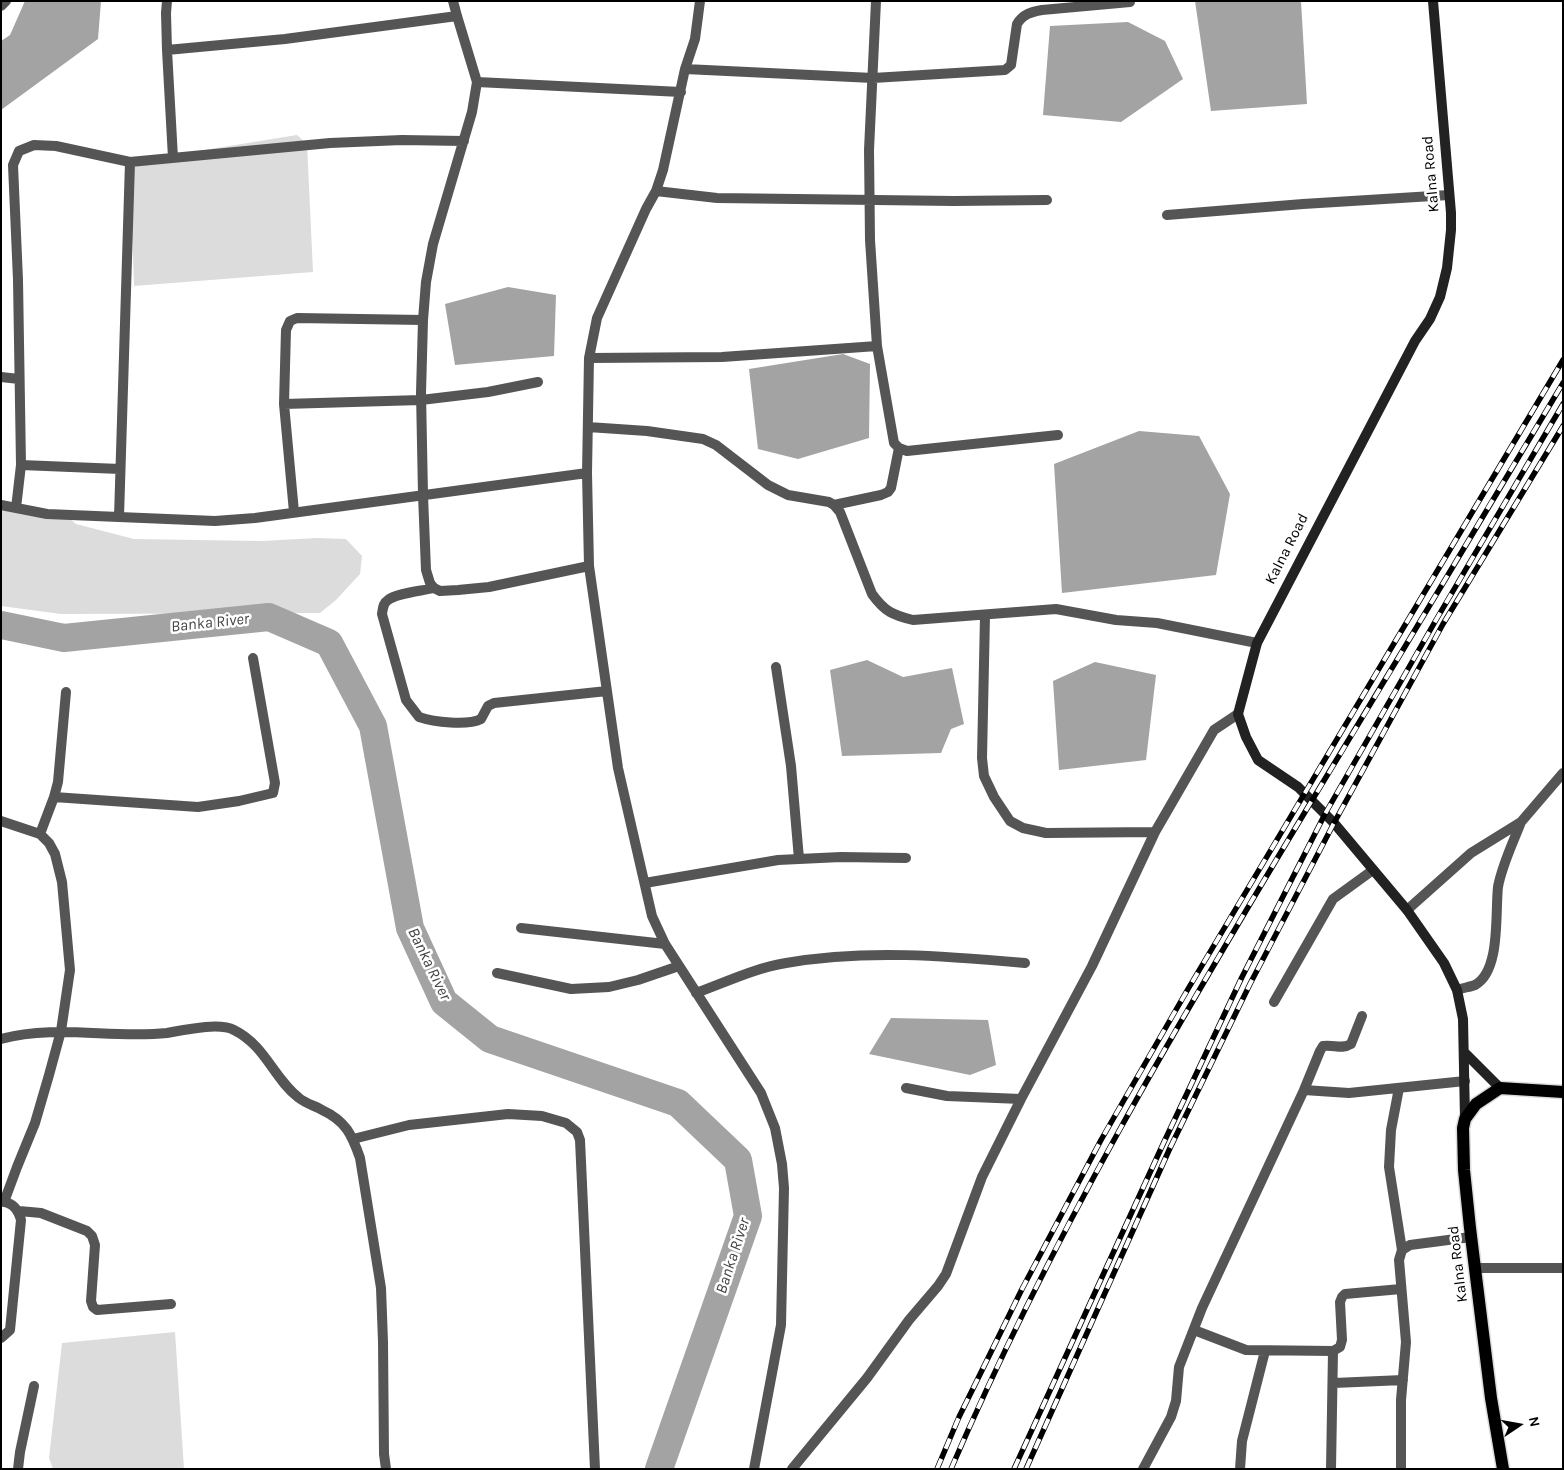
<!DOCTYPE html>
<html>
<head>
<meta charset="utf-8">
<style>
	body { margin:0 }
	#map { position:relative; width:1564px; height:1470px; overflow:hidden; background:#fff; font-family:Karla,sans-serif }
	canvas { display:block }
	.frame { position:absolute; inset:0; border:2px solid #000; pointer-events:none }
	.north { position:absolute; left:1494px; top:1400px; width:50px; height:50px; -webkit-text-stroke:4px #fff; paint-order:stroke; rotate:78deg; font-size:14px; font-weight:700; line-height:20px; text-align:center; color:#000 }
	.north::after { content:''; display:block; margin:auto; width:18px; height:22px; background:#000; clip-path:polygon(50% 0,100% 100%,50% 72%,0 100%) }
</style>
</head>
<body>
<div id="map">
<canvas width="1564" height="1470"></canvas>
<div class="frame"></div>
<div class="north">N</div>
</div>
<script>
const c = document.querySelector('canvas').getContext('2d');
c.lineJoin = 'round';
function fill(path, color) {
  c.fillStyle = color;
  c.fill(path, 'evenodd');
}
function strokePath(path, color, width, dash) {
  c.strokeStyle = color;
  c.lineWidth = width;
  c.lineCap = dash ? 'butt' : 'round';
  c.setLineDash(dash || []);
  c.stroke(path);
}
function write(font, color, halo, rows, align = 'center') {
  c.font = font + ' Karla,sans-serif';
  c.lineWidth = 5;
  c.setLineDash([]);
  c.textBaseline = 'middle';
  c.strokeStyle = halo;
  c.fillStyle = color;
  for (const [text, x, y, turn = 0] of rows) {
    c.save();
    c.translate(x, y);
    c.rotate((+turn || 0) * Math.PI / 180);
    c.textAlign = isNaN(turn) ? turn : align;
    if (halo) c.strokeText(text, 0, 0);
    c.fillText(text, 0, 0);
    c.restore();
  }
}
const green = new Path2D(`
	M 297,135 L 307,144 L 313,272 L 134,286 L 130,162 Z
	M 1,504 L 61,511 L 76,524 L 134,539 L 262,541 L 317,538 L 346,539 L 362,556 L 360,574 L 336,600 L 320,613 L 61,614 L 1,606 Z
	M 175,1332 L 184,1469 L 53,1469 L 49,1458 L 62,1343 Z`);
const water = new Path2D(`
	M 25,1 L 101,1 L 98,39 L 1,110 L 1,41 L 10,35 Z
	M 1195,1 L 1301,1 L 1307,104 L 1211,111 Z
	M 1128,22 L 1165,41 L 1183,79 L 1121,122 L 1043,115 L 1050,26 Z
	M 508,287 L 556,295 L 554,356 L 455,365 L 445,304 Z
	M 843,354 L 870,364 L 869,438 L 798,459 L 758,449 L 749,369 Z
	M 1139,431 L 1199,436 L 1230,494 L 1216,575 L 1062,593 L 1054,464 Z
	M 867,660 L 903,677 L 952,668 L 964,724 L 951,729 L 941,753 L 842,756 L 830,670 Z
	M 1095,662 L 1156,675 L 1146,760 L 1059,770 L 1053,681 Z
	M 891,1018 L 988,1020 L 996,1065 L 970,1075 L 869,1054 Z`);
const river = new Path2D(`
	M 1,625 L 64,638 L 269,617 L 329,643 L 373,726 L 410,928 L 444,1002 L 490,1039 L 678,1103 L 738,1160 L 748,1216 L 659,1469`);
const street = new Path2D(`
	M 167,1 L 166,13 L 167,50 L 173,158
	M 453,1 L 457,16 L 477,82 L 472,112 L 433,244 L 426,282 L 423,320 L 421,393 L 423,495 L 426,570 L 430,583 L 434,588 L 440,591 L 458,590 L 489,587 L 589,566
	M 700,1 L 695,39 L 685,69 L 663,170 L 656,191 L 646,209 L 597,318 L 589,358 L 587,473 L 589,566 L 618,768 L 652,916 L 665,944 L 761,1093 L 775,1128 L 782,1164 L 784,1188 L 781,1325 L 754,1469
	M 876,1 L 869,150 L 870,240 L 877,346 L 894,443 L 899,448 L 907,451 L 1058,435
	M 1,6 L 6,1
	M 167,50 L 285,39 L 457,16
	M 685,69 L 873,78 L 1005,70 L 1011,65 L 1017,24 C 1023,14 1031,12 1042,10 L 1130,2
	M 477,82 L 681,92
	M 656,191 L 717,198 L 954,201 L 1047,200
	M 1167,215 L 1303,204 L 1449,195
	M 589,358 L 722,357 L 877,346
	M 1,377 L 19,379
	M 284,404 L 421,400 L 488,392 L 538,382
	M 588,427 L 647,431 L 703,439 L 716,445 L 768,485 L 788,495 L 829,502 L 834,505 L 840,512 L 872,594 C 885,612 893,615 913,620 L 1056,609 L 1116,620 L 1157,623 L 1257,643
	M 21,465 L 120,469
	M 1,505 L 47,514 L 215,521 L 255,518 L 587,473
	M 834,505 L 881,495 L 888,492 L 891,488 L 899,448
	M 16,508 L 21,465 L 18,280 L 13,165 L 19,151 L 34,145 L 56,146 L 130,162
	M 294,512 L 284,404 L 286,330 L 290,321 L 297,318 L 423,320
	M 119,517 L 130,162 L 330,143 L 402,140 L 464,141
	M 434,588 C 422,591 397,593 388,600 C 383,603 383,608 382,614 L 406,700 L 419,717 C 434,722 467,726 481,719 L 488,706 L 494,703 L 607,691
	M 985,616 L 982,758 L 984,776 L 994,797 L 1010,821 L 1023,828 L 1046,833 L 1155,832
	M 776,667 L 791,766 L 799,859
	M 54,797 L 198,807 L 239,801 L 273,793 L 275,783 L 253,658
	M 1,821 L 40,834 L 49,843 L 55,854 L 62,882 L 70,970 L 61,1031 L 49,1075 L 35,1123 L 17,1167 L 4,1202
	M 40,834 L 54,797 L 58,782 L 66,692
	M 645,883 L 778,860 L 841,857 L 906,858
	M 1407,910 L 1471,853 L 1521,822 L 1563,773
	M 521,928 L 665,944
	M 497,973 L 571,989 L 609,987 L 638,980 L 679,966
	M 1457,990 C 1462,988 1470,987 1475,985 C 1501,971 1495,913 1498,887 C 1502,865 1513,843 1521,822
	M 696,993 C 726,982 755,968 786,963 C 865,949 946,956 1025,963
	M 1274,1002 L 1333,899 L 1373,870
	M 1,1039 C 56,1024 112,1039 167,1033 C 184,1030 219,1022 234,1030 C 266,1046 273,1078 299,1098 C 305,1103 315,1106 322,1110 C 346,1121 352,1135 360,1158 L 381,1288 L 383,1342 L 384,1454 L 386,1469
	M 906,1088 L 947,1096 L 1021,1099
	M 1399,1088 L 1391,1130 L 1389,1167 L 1402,1250
	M 1304,1090 L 1320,1051 L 1323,1046 C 1334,1044 1341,1050 1351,1044 L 1362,1016
	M 353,1139 L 409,1125 L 508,1114 L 542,1116 L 566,1123 L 577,1132 L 580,1140 L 595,1469
	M 1,1201 C 13,1203 18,1209 21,1220 L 10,1330 L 1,1338
	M 19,1211 L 41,1213 L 87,1231 L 92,1236 L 95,1245 L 91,1301 L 93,1307 L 97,1310 L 171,1304
	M 1475,1268 L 1563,1268
	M 1194,1330 L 1246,1350 L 1333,1351 L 1340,1347 L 1342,1340 L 1340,1302 L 1342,1297 L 1345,1294 L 1401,1289
	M 1334,1383 L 1403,1380
	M 18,1469 L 20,1452 L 34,1386
	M 792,1469 L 867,1378 L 909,1320 L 938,1286 L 946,1274 L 982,1177 L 1021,1099 L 1092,966 L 1155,832 L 1214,730 L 1238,714
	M 1143,1469 L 1171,1417 L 1176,1401 L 1179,1367 L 1202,1308 L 1304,1090 L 1349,1093 L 1465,1081
	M 1240,1469 L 1242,1441 L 1265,1351
	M 1331,1469 L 1333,1351
	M 1401,1469 L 1401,1400 L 1406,1342 L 1399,1260 L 1402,1250 L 1410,1245 L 1471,1237`);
const secondary = new Path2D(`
	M 1433,1 L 1451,213 L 1451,230 L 1447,268 L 1440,297 L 1430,319 L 1415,341 L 1257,643 L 1238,714 L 1246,737 L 1258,760 L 1298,787 L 1334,823 L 1407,910 L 1444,963 L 1457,990 L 1463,1019 L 1465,1119
	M 1465,1053 L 1500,1088`);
const primary = new Path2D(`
	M 1503,1469 L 1491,1398 L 1470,1228 L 1464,1170 L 1463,1128 L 1465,1119 L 1476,1104 L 1500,1088 L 1563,1092`);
const rail = new Path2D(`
	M 937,1469 L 959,1417 L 1022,1289 L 1101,1140 L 1188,989 L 1563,360
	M 951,1469 C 1051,1237 1181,1018 1311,802 C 1396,663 1479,522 1563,383
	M 1014,1469 L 1164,1142 L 1242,977 L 1325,814 L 1436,620 L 1563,404
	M 1026,1469 L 1170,1148 L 1251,982 L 1334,823 L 1443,624 L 1563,426`);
const streetNames = [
	["Kalna Road",1431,174,-95],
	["Kalna Road",1287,549,-63],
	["Kalna Road",1458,1264,-97]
];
const waterNames = [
	["Banka River",210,623,-6],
	["Banka River",429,964,64],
	["Banka River",733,1256,-72]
];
fill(green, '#dcdcdc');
fill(water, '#a3a3a3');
strokePath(river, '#a3a3a3', 28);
strokePath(primary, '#dbdbdb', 15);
strokePath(street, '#555', 10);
strokePath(secondary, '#222', 10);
strokePath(primary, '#000', 12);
strokePath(rail, '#000', 5.5);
strokePath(rail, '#fff', 4, [11]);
write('15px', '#000', '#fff', streetNames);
write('italic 16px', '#444', '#fff', waterNames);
</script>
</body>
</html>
